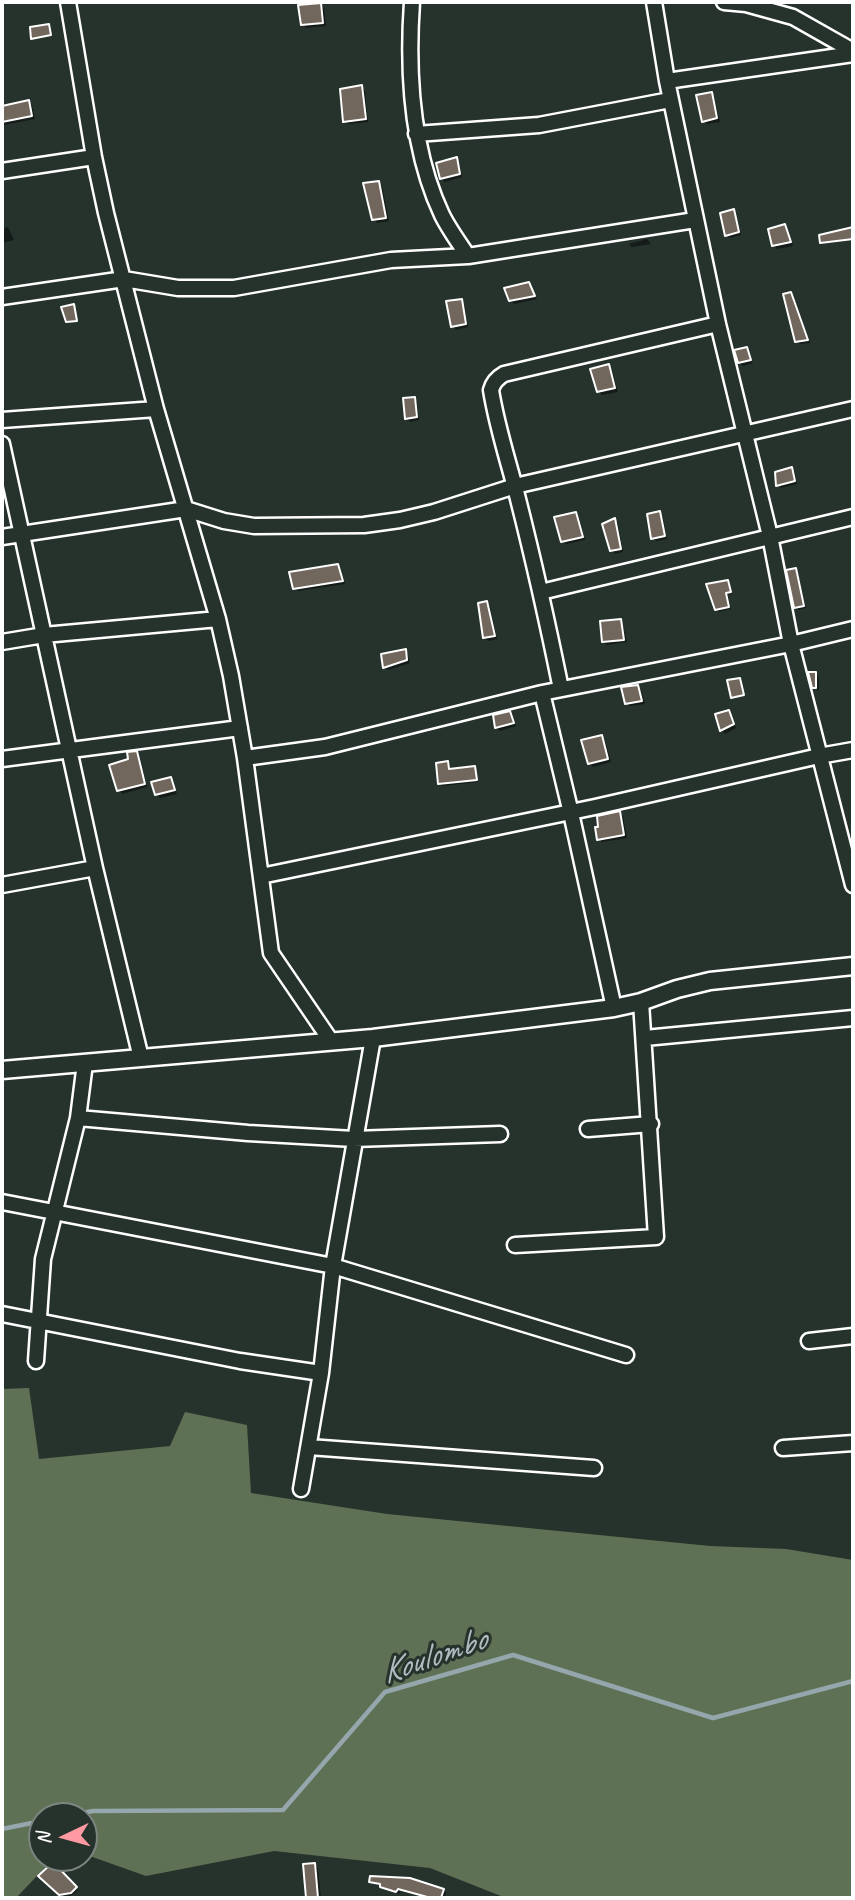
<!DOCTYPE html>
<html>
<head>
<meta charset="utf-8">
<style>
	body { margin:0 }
	#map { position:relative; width:855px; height:1900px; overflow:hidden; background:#26332d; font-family:Caveat,sans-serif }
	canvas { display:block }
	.frame { position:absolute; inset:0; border:4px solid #fff; pointer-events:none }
	.north { position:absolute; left:28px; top:1802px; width:70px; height:70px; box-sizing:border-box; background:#26332d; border:2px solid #7d8581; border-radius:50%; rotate:265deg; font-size:19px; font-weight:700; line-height:28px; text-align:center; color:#fff }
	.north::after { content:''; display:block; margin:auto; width:24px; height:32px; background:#ff9aa2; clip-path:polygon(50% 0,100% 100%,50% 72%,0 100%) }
</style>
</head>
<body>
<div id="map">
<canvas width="855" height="1900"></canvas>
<div class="frame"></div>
<div class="north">N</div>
</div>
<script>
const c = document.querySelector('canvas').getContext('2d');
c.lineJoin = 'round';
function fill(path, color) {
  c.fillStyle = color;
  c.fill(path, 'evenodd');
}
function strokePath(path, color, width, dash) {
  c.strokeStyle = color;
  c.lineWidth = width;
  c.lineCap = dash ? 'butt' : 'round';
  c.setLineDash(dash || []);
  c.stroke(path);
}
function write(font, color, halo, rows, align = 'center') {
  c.font = font + ' Caveat,sans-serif';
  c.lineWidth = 6;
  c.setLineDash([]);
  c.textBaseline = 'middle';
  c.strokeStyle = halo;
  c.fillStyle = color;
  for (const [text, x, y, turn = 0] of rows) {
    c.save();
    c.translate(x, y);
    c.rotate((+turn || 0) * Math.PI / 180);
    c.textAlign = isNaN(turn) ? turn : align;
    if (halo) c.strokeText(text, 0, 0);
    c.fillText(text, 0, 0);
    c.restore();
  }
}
const green = new Path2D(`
	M 29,1388 L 39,1459 L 170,1446 L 185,1412 L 247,1425 L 251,1493 L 387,1514 L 710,1546 L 786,1549 L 853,1560 L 853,1898 L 506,1898 L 430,1868 L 274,1851 L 146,1876 L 84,1854 L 84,1816 L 42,1816 L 42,1858 L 54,1858 L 16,1898 L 2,1898 L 2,1389 Z`);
const shadow = new Path2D(`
	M 320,4 L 324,8 L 326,26 L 306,28 L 303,24 Z
	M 362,87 L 365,91 L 368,122 L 348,124 L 345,121 Z
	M 711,94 L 714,97 L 720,122 L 707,124 L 704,121 Z
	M 29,102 L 32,105 L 35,119 L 4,125 L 2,123 L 2,108 Z
	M 456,159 L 459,162 L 462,177 L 445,182 L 442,179 Z
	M 379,183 L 382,186 L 389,221 L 377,223 L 374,219 Z
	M 733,211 L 736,215 L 741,235 L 730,238 L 727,235 Z
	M 785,226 L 788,229 L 793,246 L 777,249 L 773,245 Z
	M 8,227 L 14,240 L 2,243 L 2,229 Z
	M 647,239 L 651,244 L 632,247 L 629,244 Z
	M 528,284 L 537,299 L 514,304 L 510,300 Z
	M 791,294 L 794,297 L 810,343 L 800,344 L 796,341 Z
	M 461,300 L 464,304 L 468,327 L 456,330 L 453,326 Z
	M 746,349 L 753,363 L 743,366 L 739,363 Z
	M 608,366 L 612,370 L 618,392 L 602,395 L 598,391 Z
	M 414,398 L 417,402 L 419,420 L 410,422 L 406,418 Z
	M 792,469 L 795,472 L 797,484 L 781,488 L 778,485 Z
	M 659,513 L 663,517 L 667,539 L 656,541 L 653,538 Z
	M 575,514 L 579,518 L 585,540 L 566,544 L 563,541 Z
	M 615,520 L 618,523 L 623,552 L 615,554 L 612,550 Z
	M 338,566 L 341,570 L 345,584 L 298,591 L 294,588 Z
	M 796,570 L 798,573 L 806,608 L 798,610 L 795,607 Z
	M 728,582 L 732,594 L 728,595 L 731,609 L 719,612 L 716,609 Z
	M 486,603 L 490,606 L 497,639 L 488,641 L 485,638 Z
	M 620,621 L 623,625 L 627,642 L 607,645 L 603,642 Z
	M 405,651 L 408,655 L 410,663 L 388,670 L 385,667 Z
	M 816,674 L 819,678 L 819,691 L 814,687 Z
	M 638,687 L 641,690 L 645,704 L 630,706 L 627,703 Z
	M 729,712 L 736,728 L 725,734 L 721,730 Z
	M 510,713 L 516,726 L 500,731 L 496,727 Z
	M 601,737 L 605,740 L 611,762 L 593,767 L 589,763 Z
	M 136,753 L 140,757 L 147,787 L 122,794 L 119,790 L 130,760 Z
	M 448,763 L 451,771 L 474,767 L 478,782 L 442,786 L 439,783 Z
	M 170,779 L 177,794 L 160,798 L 156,794 Z
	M 620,813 L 623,816 L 627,838 L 602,842 L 599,839 Z
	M 53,1864 L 78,1890 L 68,1898 L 56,1891 Z
	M 314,1865 L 318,1868 L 321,1898 L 308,1898 L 305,1866 Z
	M 371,1881 L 443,1890 L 446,1893 L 444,1898 L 428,1898 L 400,1891 L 399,1894 Z`);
const stream = new Path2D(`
	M 67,1816 L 93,1811 L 283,1810 L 385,1692 L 513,1655 L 713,1718 L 853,1681
	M 2,1829 L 42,1821`);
const building = new Path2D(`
	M 321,3 L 323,23 L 301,25 L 298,5 Z
	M 49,24 L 51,35 L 31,39 L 30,27 Z
	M 362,85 L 366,119 L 343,122 L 340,89 Z
	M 712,92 L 717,118 L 702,122 L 696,95 Z
	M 29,100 L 32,116 L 2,122 L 2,106 Z
	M 457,157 L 460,174 L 440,179 L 436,163 Z
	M 379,181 L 386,218 L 372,220 L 363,183 Z
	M 734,209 L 739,232 L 725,236 L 720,213 Z
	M 785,224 L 791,242 L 772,246 L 768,229 Z
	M 853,227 L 853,239 L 820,243 L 819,235 Z
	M 529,282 L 535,296 L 509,301 L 504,288 Z
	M 791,292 L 808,340 L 795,342 L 783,294 Z
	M 462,299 L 466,324 L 451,327 L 446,301 Z
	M 74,304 L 77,321 L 66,322 L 61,307 Z
	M 747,347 L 751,360 L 738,363 L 734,350 Z
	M 609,364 L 615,388 L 597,392 L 590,369 Z
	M 415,397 L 417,417 L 405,419 L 403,398 Z
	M 792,467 L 795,481 L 776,486 L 775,472 Z
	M 660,511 L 665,536 L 651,539 L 647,514 Z
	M 576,512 L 583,537 L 561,542 L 554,517 Z
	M 615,518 L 621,549 L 610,551 L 602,524 Z
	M 338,564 L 343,581 L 293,589 L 289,572 Z
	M 796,568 L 804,606 L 794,608 L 786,570 Z
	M 728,580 L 731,592 L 726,593 L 729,607 L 715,610 L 706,584 Z
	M 487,601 L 495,636 L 483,638 L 478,603 Z
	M 621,619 L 624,640 L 602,642 L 600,621 Z
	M 406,649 L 407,660 L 383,668 L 381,654 Z
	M 808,672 L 816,672 L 816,688 L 812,688 Z
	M 740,678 L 744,695 L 731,698 L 727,680 Z
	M 638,685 L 642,701 L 625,704 L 621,687 Z
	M 729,710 L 734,724 L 720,731 L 715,714 Z
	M 510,711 L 514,723 L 495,728 L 493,715 Z
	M 602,735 L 608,759 L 588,764 L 581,740 Z
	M 137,751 L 145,784 L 117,791 L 109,765 L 128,759 L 127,752 Z
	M 448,761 L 449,769 L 475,766 L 477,780 L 438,784 L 436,763 Z
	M 171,777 L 175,790 L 155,795 L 151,782 Z
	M 620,811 L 624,835 L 597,840 L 595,827 L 598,827 L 597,816 Z
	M 53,1862 L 77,1887 L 71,1893 L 59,1895 L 38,1876 Z
	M 315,1863 L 318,1898 L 306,1898 L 303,1864 Z
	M 370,1876 L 410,1878 L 444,1889 L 441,1898 L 431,1898 L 398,1889 L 396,1892 L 380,1887 L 380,1884 L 369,1882 Z`);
const minor = new Path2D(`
	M 68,2 L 94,157 L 106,213 L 156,409 L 218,619 L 231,676 L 245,758 L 271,953 L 331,1041
	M 412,2 C 407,73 411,149 442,215 C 449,229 459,243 468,256
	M 654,2 L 667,81 L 718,324 L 770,536 L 791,644 L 853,885
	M 724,2 L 746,4 L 793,17 L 853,51
	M 667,81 L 853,54
	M 416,134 L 539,125 L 670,100
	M 2,171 L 94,157
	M 2,297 L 124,279 L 178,288 L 234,288 L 391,260 L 468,256 L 695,220
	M 2,420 L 156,409
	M 2,444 L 95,868 L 141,1058
	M 2,537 L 186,509 L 224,521 L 254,526 L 364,525 L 400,520 L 434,512 L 515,486 L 853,409
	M 541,592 L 853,517
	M 2,642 L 44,635 L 218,619
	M 561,689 C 548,625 534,562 518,499 C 509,463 497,428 491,390 C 493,382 497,378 504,374 L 718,324
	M 542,693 L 571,813 L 614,1008
	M 245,758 L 325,747 L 542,693 L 791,644 L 853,629
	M 2,759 L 240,728
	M 261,876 L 595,807 L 819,756 L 853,750
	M 2,885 L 95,868
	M 645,1038 L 853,1018
	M 78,1118 L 248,1133 L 354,1139 L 500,1134
	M 588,1129 L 651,1124
	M 2,1202 L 333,1266 L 626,1355
	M 515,1245 L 656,1237 L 641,1002
	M 2,1314 L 240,1361 L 321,1373
	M 809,1341 L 853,1336
	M 36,1361 L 43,1259 L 78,1118 L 85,1063
	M 309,1447 L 594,1468
	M 783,1448 L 853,1443
	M 301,1489 L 321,1373 L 333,1266 L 373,1038`);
const tertiary = new Path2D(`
	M 2,1070 L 373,1038 L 486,1024 L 614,1008 L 641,1002 L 677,989 L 710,981 L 853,966`);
const waterNames = [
	["Koulombo",434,1657,-19]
];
fill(green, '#5e7154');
fill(shadow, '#0007');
strokePath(stream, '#95a6ac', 4.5);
fill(building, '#72675c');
strokePath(building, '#fff', 2);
strokePath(minor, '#fff', 19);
strokePath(tertiary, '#fff', 21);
strokePath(minor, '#26332d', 14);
strokePath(tertiary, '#26332d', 16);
write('italic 35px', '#b0bcc0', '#26332d', waterNames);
</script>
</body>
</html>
